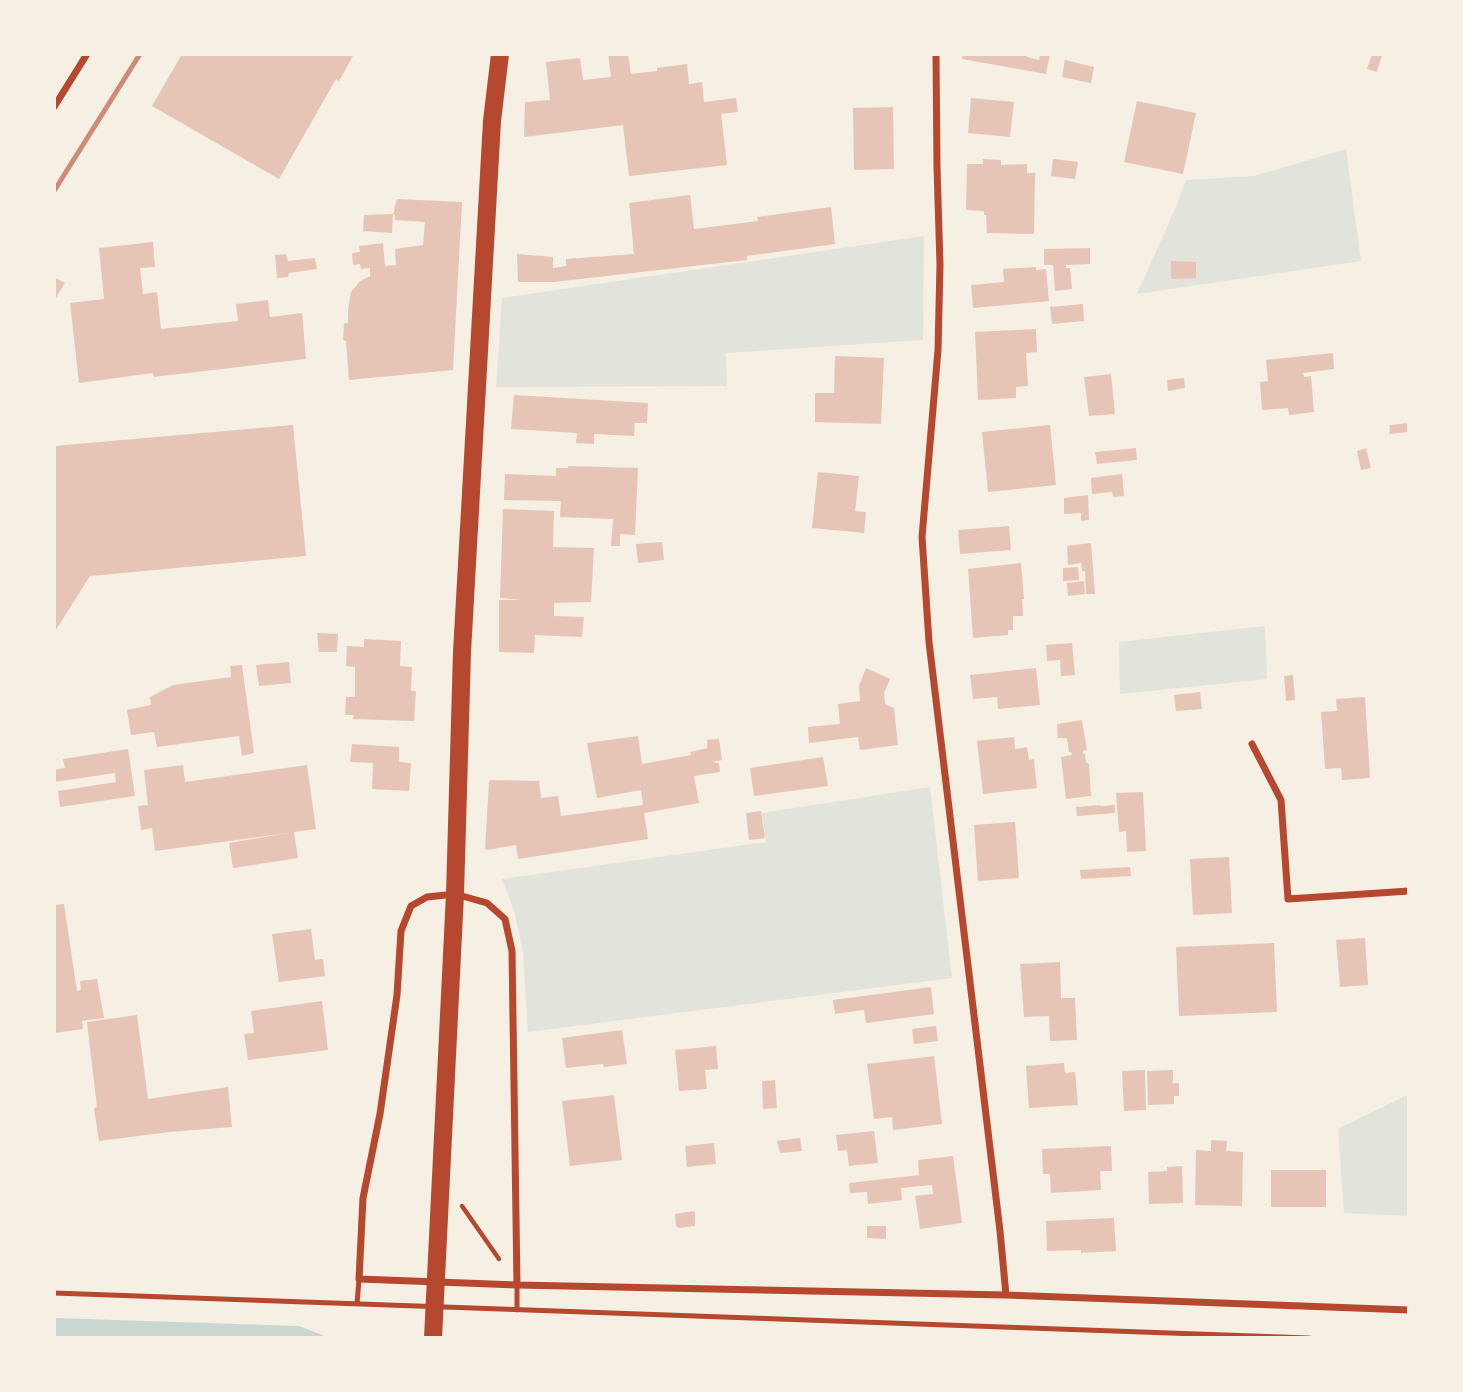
<!DOCTYPE html>
<html>
<head>
<meta charset="utf-8">
<style>
	body { margin:0 }
	#map { position:relative; width:1463px; height:1392px; overflow:hidden; background:#f6efe4; font-family:"Titillium Web",sans-serif }
	canvas { display:block }
	.frame { position:absolute; inset:0; border:56px solid #f6efe4; pointer-events:none }
</style>
</head>
<body>
<div id="map">
<canvas width="1463" height="1392"></canvas>
<div class="frame"></div>
</div>
<script>
const c = document.querySelector('canvas').getContext('2d');
c.lineJoin = 'round';
function fill(path, color) {
  c.fillStyle = color;
  c.fill(path, 'evenodd');
}
function strokePath(path, color, width, dash) {
  c.strokeStyle = color;
  c.lineWidth = width;
  c.lineCap = dash ? 'butt' : 'round';
  c.setLineDash(dash || []);
  c.stroke(path);
}
const green = new Path2D(`
	M 1346,149 L 1361,261 L 1137,294 L 1175,209 L 1186,180 L 1254,176 Z
	M 924,236 L 923,340 L 726,353 L 727,386 L 496,387 L 502,298 Z
	M 1265,626 L 1267,679 L 1120,694 L 1119,642 Z
	M 930,787 L 952,978 L 528,1032 L 523,953 L 515,914 L 502,879 L 766,842 L 762,813 Z
	M 1409,1094 L 1409,1216 L 1344,1213 L 1338,1129 Z`);
const water = new Path2D(`
	M 54,1318 L 299,1326 L 330,1338 L 54,1338 Z`);
const building = new Path2D(`
	M 182,54 L 354,54 L 339,81 L 336,79 L 279,179 L 152,106 Z
	M 608,54 L 628,54 L 631,74 L 657,71 L 657,68 L 687,64 L 689,84 L 702,82 L 704,102 L 736,98 L 738,112 L 721,114 L 727,165 L 629,176 L 623,125 L 524,137 L 525,102 L 550,100 L 546,62 L 580,58 L 583,80 L 611,77 Z
	M 963,54 L 1028,54 L 1027,57 L 1039,60 L 1040,54 L 1050,54 L 1046,74 L 962,59 Z
	M 1372,54 L 1382,55 L 1377,72 L 1367,69 Z
	M 1065,60 L 1094,67 L 1091,83 L 1062,77 Z
	M 971,98 L 1014,102 L 1010,137 L 968,133 Z
	M 1137,101 L 1196,113 L 1183,174 L 1124,162 Z
	M 893,107 L 894,169 L 854,170 L 853,108 Z
	M 983,159 L 1001,160 L 1001,165 L 1027,164 L 1027,173 L 1035,173 L 1034,234 L 987,233 L 986,215 L 984,215 L 984,211 L 966,210 L 967,164 L 983,164 Z
	M 1053,159 L 1078,162 L 1075,179 L 1051,176 Z
	M 690,195 L 694,229 L 758,221 L 757,217 L 831,207 L 835,244 L 747,256 L 747,260 L 554,282 L 518,282 L 517,254 L 553,257 L 553,268 L 566,266 L 566,259 L 634,254 L 629,203 Z
	M 397,199 L 462,202 L 453,370 L 349,380 L 346,341 L 343,340 L 344,323 L 348,323 L 348,310 L 351,292 L 360,281 L 370,276 L 370,268 L 361,269 L 360,264 L 353,265 L 352,253 L 360,252 L 359,246 L 383,243 L 385,266 L 396,265 L 395,249 L 423,245 L 425,222 L 395,220 L 395,215 L 393,214 Z
	M 393,214 L 392,233 L 363,231 L 364,215 Z
	M 153,242 L 155,267 L 140,268 L 143,294 L 157,292 L 161,329 L 238,321 L 236,304 L 268,300 L 270,317 L 302,313 L 306,359 L 154,377 L 153,373 L 79,383 L 70,303 L 104,299 L 99,248 Z
	M 1090,248 L 1090,264 L 1066,265 L 1066,268 L 1070,268 L 1072,289 L 1055,291 L 1053,265 L 1044,265 L 1044,249 Z
	M 286,254 L 288,261 L 315,258 L 317,269 L 289,273 L 288,277 L 277,278 L 275,255 Z
	M 1171,261 L 1196,262 L 1196,278 L 1171,279 Z
	M 1036,267 L 1036,270 L 1046,269 L 1049,301 L 973,308 L 971,285 L 1004,282 L 1003,269 Z
	M 54,277 L 65,283 L 54,301 Z
	M 1083,304 L 1084,321 L 1052,324 L 1050,307 Z
	M 1036,329 L 1037,352 L 1026,353 L 1028,386 L 1016,387 L 1016,398 L 978,400 L 975,332 Z
	M 1333,353 L 1334,369 L 1303,373 L 1304,377 L 1311,376 L 1314,412 L 1289,415 L 1288,408 L 1262,410 L 1260,382 L 1268,381 L 1266,360 Z
	M 835,356 L 884,358 L 881,424 L 815,422 L 815,393 L 834,393 Z
	M 1111,374 L 1115,414 L 1089,416 L 1084,377 Z
	M 1184,378 L 1185,388 L 1168,391 L 1167,380 Z
	M 514,395 L 648,403 L 647,423 L 635,423 L 634,436 L 594,434 L 594,444 L 576,443 L 577,433 L 511,429 Z
	M 1409,423 L 1409,432 L 1389,434 L 1390,425 Z
	M 293,425 L 306,556 L 90,576 L 54,633 L 54,446 Z
	M 1050,425 L 1056,485 L 988,492 L 982,432 Z
	M 1136,448 L 1137,460 L 1097,464 L 1095,452 Z
	M 1366,448 L 1371,468 L 1361,470 L 1357,451 Z
	M 568,466 L 638,468 L 635,535 L 620,534 L 620,546 L 611,546 L 613,519 L 560,517 L 561,501 L 504,500 L 505,474 L 556,476 L 556,468 L 568,468 Z
	M 818,472 L 859,476 L 855,511 L 866,512 L 864,533 L 812,528 Z
	M 1122,474 L 1124,496 L 1113,497 L 1112,492 L 1092,494 L 1091,478 Z
	M 1088,495 L 1089,520 L 1081,521 L 1081,513 L 1064,514 L 1064,498 Z
	M 503,509 L 554,511 L 553,547 L 594,548 L 591,602 L 554,603 L 554,616 L 584,617 L 582,637 L 535,635 L 534,653 L 499,652 L 499,600 L 523,600 L 500,598 Z
	M 1009,526 L 1011,550 L 960,554 L 958,530 Z
	M 662,542 L 664,560 L 638,563 L 636,544 Z
	M 1091,543 L 1095,594 L 1086,594 L 1085,571 L 1082,571 L 1081,563 L 1068,565 L 1067,546 Z
	M 1021,563 L 1024,599 L 1022,599 L 1023,616 L 1013,616 L 1013,630 L 1008,630 L 1008,635 L 973,638 L 968,569 Z
	M 1078,567 L 1079,580 L 1063,581 L 1063,568 Z
	M 1084,581 L 1085,594 L 1068,596 L 1067,583 Z
	M 317,633 L 338,634 L 337,652 L 319,652 Z
	M 364,639 L 401,641 L 400,666 L 412,667 L 411,691 L 416,691 L 414,721 L 353,719 L 354,715 L 345,715 L 346,697 L 355,697 L 355,667 L 346,666 L 347,646 L 364,647 Z
	M 1072,643 L 1075,675 L 1061,676 L 1060,660 L 1047,661 L 1046,645 Z
	M 289,662 L 291,683 L 259,686 L 256,665 Z
	M 242,665 L 254,753 L 242,756 L 239,736 L 157,747 L 154,732 L 131,735 L 127,710 L 151,705 L 150,697 L 173,685 L 231,677 L 230,666 Z
	M 866,668 L 890,679 L 884,693 L 885,704 L 894,708 L 898,745 L 860,750 L 858,737 L 809,743 L 808,727 L 840,724 L 838,704 L 860,701 L 859,686 Z
	M 1036,668 L 1040,705 L 998,709 L 997,697 L 973,699 L 970,675 Z
	M 1293,675 L 1295,700 L 1286,701 L 1284,676 Z
	M 1200,692 L 1202,709 L 1176,711 L 1174,695 Z
	M 1365,697 L 1370,778 L 1342,780 L 1341,768 L 1325,769 L 1321,712 L 1337,711 L 1336,699 Z
	M 1082,720 L 1087,750 L 1083,751 L 1083,754 L 1085,754 L 1086,762 L 1089,764 L 1091,796 L 1066,799 L 1061,757 L 1072,755 L 1071,752 L 1069,752 L 1067,738 L 1058,738 L 1057,724 Z
	M 638,736 L 642,764 L 691,755 L 690,752 L 707,748 L 707,740 L 719,739 L 722,760 L 712,762 L 719,763 L 720,772 L 694,776 L 699,803 L 644,813 L 648,839 L 518,859 L 516,845 L 487,850 L 485,849 L 489,782 L 490,780 L 539,781 L 541,798 L 558,796 L 561,816 L 643,805 L 641,790 L 597,798 L 587,743 Z
	M 1014,737 L 1015,749 L 1027,747 L 1029,760 L 1034,759 L 1037,788 L 983,794 L 977,741 Z
	M 352,744 L 399,747 L 399,762 L 411,763 L 409,791 L 372,789 L 373,763 L 350,762 Z
	M 128,749 L 135,796 L 60,807 L 58,791 L 116,782 L 115,773 L 54,782 L 54,770 L 65,768 L 63,759 Z
	M 823,757 L 828,786 L 754,796 L 750,768 Z
	M 183,765 L 185,782 L 307,765 L 316,829 L 294,832 L 298,858 L 233,868 L 229,843 L 288,833 L 155,851 L 152,828 L 141,830 L 138,806 L 148,805 L 144,770 Z
	M 1143,792 L 1146,851 L 1127,852 L 1126,831 L 1119,832 L 1116,793 Z
	M 1100,805 L 1101,806 L 1115,805 L 1115,813 L 1077,816 L 1076,807 Z
	M 761,811 L 765,838 L 749,840 L 746,813 Z
	M 1015,822 L 1019,878 L 978,881 L 974,825 Z
	M 1229,857 L 1232,913 L 1193,915 L 1190,859 Z
	M 1130,867 L 1131,876 L 1081,879 L 1080,870 Z
	M 64,904 L 77,991 L 81,990 L 80,981 L 97,979 L 104,1018 L 82,1021 L 83,1029 L 54,1033 L 54,905 Z
	M 311,929 L 315,960 L 323,959 L 325,976 L 279,982 L 272,934 Z
	M 1365,938 L 1368,985 L 1340,987 L 1336,940 Z
	M 1274,943 L 1277,1012 L 1179,1016 L 1176,947 Z
	M 1060,962 L 1061,998 L 1075,998 L 1077,1040 L 1050,1041 L 1049,1016 L 1024,1017 L 1020,964 Z
	M 931,987 L 934,1014 L 866,1023 L 864,1010 L 835,1014 L 833,1000 Z
	M 322,1001 L 328,1050 L 248,1060 L 244,1034 L 254,1033 L 251,1011 Z
	M 137,1015 L 148,1099 L 228,1087 L 232,1127 L 170,1132 L 99,1141 L 94,1108 L 97,1107 L 87,1022 Z
	M 936,1026 L 938,1041 L 914,1044 L 912,1029 Z
	M 622,1030 L 627,1064 L 604,1067 L 603,1064 L 566,1068 L 562,1038 Z
	M 716,1046 L 718,1069 L 705,1070 L 707,1089 L 679,1091 L 675,1050 Z
	M 934,1056 L 942,1124 L 893,1130 L 892,1117 L 874,1119 L 867,1064 Z
	M 1064,1063 L 1065,1073 L 1075,1072 L 1078,1105 L 1029,1108 L 1026,1066 Z
	M 1145,1070 L 1146,1110 L 1124,1111 L 1122,1071 Z
	M 1173,1070 L 1173,1083 L 1179,1083 L 1179,1096 L 1174,1096 L 1174,1104 L 1148,1105 L 1147,1071 Z
	M 775,1080 L 777,1108 L 763,1109 L 762,1081 Z
	M 614,1095 L 622,1160 L 570,1166 L 562,1101 Z
	M 874,1131 L 878,1163 L 849,1166 L 847,1150 L 838,1151 L 836,1135 Z
	M 800,1138 L 802,1151 L 780,1153 L 777,1141 Z
	M 1211,1140 L 1227,1141 L 1226,1151 L 1243,1152 L 1242,1206 L 1195,1205 L 1196,1150 L 1211,1151 Z
	M 714,1143 L 716,1164 L 687,1167 L 685,1146 Z
	M 1111,1146 L 1112,1171 L 1100,1171 L 1101,1190 L 1051,1193 L 1050,1174 L 1043,1174 L 1042,1149 Z
	M 953,1156 L 962,1223 L 920,1229 L 915,1196 L 933,1194 L 932,1185 L 901,1188 L 902,1200 L 868,1204 L 867,1192 L 850,1193 L 849,1183 L 919,1175 L 918,1160 Z
	M 1182,1166 L 1183,1203 L 1149,1204 L 1148,1172 L 1167,1171 L 1167,1167 Z
	M 1271,1170 L 1326,1170 L 1326,1207 L 1271,1207 Z
	M 693,1211 L 695,1212 L 695,1226 L 679,1228 L 676,1226 L 675,1214 Z
	M 1114,1218 L 1116,1251 L 1081,1253 L 1081,1250 L 1047,1251 L 1046,1221 Z
	M 867,1226 L 886,1226 L 886,1239 L 867,1238 Z`);
const path = new Path2D(`
	M 462,1206 L 499,1259`);
const service = new Path2D(`
	M 54,1293 L 1309,1338
	M 357,1304 L 359,1279
	M 517,1310 L 517,1285`);
const minor = new Path2D(`
	M 936,54 L 937,167 L 940,265 L 938,350 L 922,537 L 929,642 L 1000,1231 L 1006,1295
	M 54,107 L 87,54
	M 1252,744 L 1281,800 L 1288,899 L 1409,891
	M 517,1285 L 512,951 L 505,919 L 487,903 L 455,894 L 427,897 L 411,906 L 401,931 L 397,995 L 380,1114 L 363,1198 L 359,1279 L 517,1285 L 1006,1295 L 1409,1310`);
const primary = new Path2D(`
	M 433,1338 L 455,894 L 462,652 L 492,121 L 500,54`);
const rail = new Path2D(`
	M 54,191 L 140,54`);
fill(green, '#e2e4dc');
fill(water, '#c9d6d2');
fill(building, '#e6c5b7');
strokePath(path, '#b5482f', 4.5);
strokePath(service, '#b5482f', 5);
strokePath(minor, '#b5482f', 7);
strokePath(primary, '#b5482f', 18);
strokePath(rail, '#cf8b77', 5);
</script>
</body>
</html>
